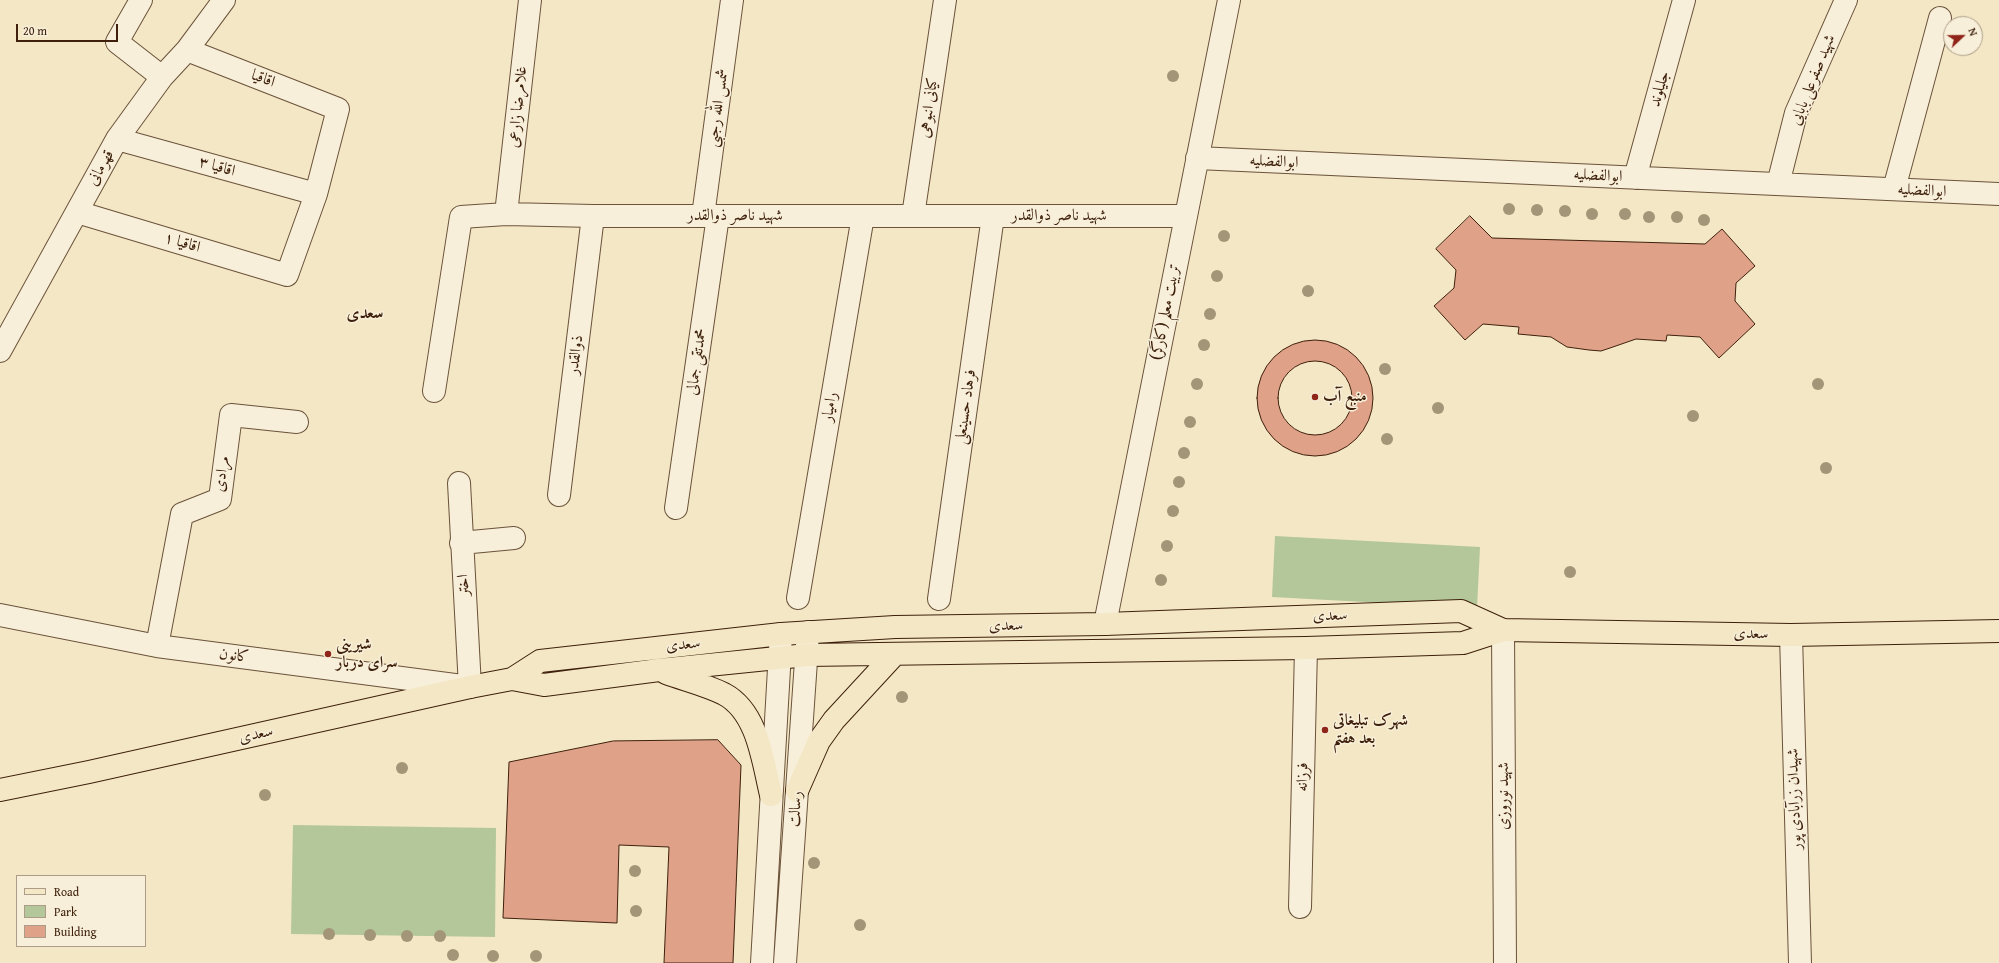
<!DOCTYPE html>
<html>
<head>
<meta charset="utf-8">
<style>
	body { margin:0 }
	#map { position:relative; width:1999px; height:963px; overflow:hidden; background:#f3e7c5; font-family:"Gentium Book Plus",serif }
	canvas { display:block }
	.legend { position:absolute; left:16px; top:875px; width:130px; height:72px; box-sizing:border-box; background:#f7efd9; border:1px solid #ad9c87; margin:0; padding:5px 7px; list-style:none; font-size:12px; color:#3e200c }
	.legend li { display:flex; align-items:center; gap:8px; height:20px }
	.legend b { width:20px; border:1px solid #ad9c87 }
	.north { position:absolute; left:1943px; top:16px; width:40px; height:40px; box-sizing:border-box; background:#f7efd9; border:1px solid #ad9c87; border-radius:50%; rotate:68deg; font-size:11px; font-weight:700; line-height:16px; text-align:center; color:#3e200c }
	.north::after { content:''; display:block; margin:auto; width:14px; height:18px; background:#8f2418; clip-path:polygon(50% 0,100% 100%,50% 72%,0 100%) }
	.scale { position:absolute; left:16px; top:24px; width:102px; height:18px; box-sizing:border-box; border:2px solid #3e200c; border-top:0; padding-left:5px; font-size:12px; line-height:14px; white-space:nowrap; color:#3e200c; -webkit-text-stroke:3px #f7efd9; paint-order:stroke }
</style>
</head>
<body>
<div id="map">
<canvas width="1999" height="963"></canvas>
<ul class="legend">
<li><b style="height:5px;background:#f3e7c5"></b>Road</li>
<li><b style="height:11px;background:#b4c79a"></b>Park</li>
<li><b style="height:11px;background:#dfa188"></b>Building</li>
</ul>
<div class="north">N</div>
<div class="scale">20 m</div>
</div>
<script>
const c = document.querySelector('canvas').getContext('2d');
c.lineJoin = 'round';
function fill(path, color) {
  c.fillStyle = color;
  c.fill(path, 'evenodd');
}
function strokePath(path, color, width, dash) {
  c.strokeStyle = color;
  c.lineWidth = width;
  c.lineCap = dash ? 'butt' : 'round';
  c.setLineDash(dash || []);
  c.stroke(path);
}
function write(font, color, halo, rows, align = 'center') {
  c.font = font + ' "Gentium Book Plus",Amiri,serif';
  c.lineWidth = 3;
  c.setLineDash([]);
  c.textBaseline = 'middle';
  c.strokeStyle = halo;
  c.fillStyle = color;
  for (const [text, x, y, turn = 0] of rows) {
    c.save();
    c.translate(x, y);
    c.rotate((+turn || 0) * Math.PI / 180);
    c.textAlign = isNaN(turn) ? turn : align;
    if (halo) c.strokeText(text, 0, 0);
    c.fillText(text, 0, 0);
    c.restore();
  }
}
const green = new Path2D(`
	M 1275,536 L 1480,547 L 1477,608 L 1272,597 Z
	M 293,825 L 496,828 L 495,937 L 291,934 Z`);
const building = new Path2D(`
	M 1470,216 L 1492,238 L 1705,244 L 1722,229 L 1755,266 L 1736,283 L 1735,301 L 1755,324 L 1719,358 L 1700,337 L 1667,335 L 1666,341 L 1636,339 L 1610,348 L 1601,351 L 1589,350 L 1567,347 L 1551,337 L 1518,334 L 1519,327 L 1483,324 L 1465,340 L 1434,306 L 1454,288 L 1456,270 L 1436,249 Z
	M1257 398a58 58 0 1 1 116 0a58 58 0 1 1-116 0Z
	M1278 398a37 37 0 1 1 74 0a37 37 0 1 1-74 0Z
	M 718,740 L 741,765 L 733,963 L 664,963 L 669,847 L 619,845 L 617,923 L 503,918 L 509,762 L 613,741 Z`);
const minor = new Path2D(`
	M 141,0 L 117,42 L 162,77
	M 117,139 L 316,194
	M 1197,158 L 1999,194
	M 1635,178 L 1684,0
	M 1778,184 L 1796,113 L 1846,0
	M 1894,189 L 1940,18
	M 77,212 L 287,275 L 316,194 L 338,109 L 187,50
	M 506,214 L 530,0
	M 703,216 L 732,0
	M 913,216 L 945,0
	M 0,351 L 117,139 L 162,77 L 187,50 L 224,0
	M 434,391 L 461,217 L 506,214 L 593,216 L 1185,216
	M 559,495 L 593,216
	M 676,508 L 718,216
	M 461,543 L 514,538
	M 798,598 L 863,216
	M 939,599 L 993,216
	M 0,615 L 157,646 L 470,687 L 459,483
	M 1105,624 L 1229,0
	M 1503,630 L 1505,963
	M 1791,635 L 1800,963
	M 157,646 L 182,514 L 220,499 L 231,415 L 297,422
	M 1300,907 L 1306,648
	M 762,963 L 781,634
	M 785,963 L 808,632`);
const major = new Path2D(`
	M 666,673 C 685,680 706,685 724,694 C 758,712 763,762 771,795
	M 512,679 L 540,661 L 781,634 L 895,627 L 1105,624 L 1461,611 L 1503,630
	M 0,790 L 89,772 L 470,687 L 512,679 L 544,685 L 659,670 L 807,655 L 1306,648 L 1463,643 L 1503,630 L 1791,635 L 1999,631
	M 797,791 L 819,741 L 834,720 L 894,655`);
const trees = [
	[1173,76],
	[1509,209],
	[1537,210],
	[1565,211],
	[1592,214],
	[1625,214],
	[1649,217],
	[1677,217],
	[1704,220],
	[1224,236],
	[1217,276],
	[1308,291],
	[1210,314],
	[1204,345],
	[1385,369],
	[1197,384],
	[1818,384],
	[1438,408],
	[1693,416],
	[1190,422],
	[1387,439],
	[1184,453],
	[1826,468],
	[1179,482],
	[1173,511],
	[1167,546],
	[1570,572],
	[1161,580],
	[902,697],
	[402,768],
	[265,795],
	[814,863],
	[635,871],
	[636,911],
	[860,925],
	[329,934],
	[370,935],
	[407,936],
	[440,936],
	[453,955],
	[493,956],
	[536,956]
];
const markers = [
	[1315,397,4,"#8f2418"],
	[328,654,4,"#8f2418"],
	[1325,730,4,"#8f2418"]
];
const streetNames = [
	["اقاقیا",263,79,21],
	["شهید صفرعلی بابایی",1813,80,-68],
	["جلیلوند",1660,89,-74],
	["غلامرضا زارعی",518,107,-84],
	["شمس الله رجبی",718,108,-82],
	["کیانی انبوهی",929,108,-82],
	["ابوالفضلیه",1274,162,3],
	["اقاقیا ۳",217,167,16],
	["قهرمانی",101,168,-61],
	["ابوالفضلیه",1598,176,3],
	["ابوالفضلیه",1922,191,3],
	["شهید ناصر ذوالقدر",735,216],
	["شهید ناصر ذوالقدر",1059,216],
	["اقاقیا ۱",182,243,17],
	["تربیت معلم (کارگر)",1166,312,-79],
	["ذوالقدر",576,355,-83],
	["محمدتقی جمالی",697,362,-82],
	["رامیار",830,407,-80],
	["فرهاد حسینعلی",966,407,-82],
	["مرادی",222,474,-81],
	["اختر",464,585,-94],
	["سعدی",1330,616,-2],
	["سعدی",1006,626,-1],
	["سعدی",1751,634,1],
	["سعدی",683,645,-6],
	["کانون",234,656,7],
	["سعدی",256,735,-13],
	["فرزانه",1303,777,-89],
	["شهید نوروزی",1504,796,-90],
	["شهیدان زرآبادی پور",1795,799,-92],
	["رسالت",796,809,-86]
];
const poiNames = [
	["منبع آب",1323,397],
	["شیرینی",336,645],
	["سرای دربار",336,663],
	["شهرک تبلیغاتی",1333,721],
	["بعد هفتم",1333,739]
];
const neighbourhoodNames = [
	["سعدی",365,314]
];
fill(green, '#b4c79a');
fill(building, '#dfa188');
strokePath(building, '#3e200c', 1);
strokePath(minor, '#6b523a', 24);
strokePath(major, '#3e200c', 24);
strokePath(minor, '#f7efd9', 22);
strokePath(major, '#f3e7c5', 22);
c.fillStyle = '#a39577';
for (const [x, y] of trees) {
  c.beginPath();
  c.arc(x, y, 6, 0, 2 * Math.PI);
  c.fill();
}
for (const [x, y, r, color] of markers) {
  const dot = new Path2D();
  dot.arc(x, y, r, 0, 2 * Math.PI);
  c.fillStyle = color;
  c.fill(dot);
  strokePath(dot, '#f7efd9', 1.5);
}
write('16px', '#3e200c', '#f7efd9', streetNames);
write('bold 16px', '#3e200c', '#f7efd9', poiNames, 'left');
write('bold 17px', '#3e200c', '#f7efd9', neighbourhoodNames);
</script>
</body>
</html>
